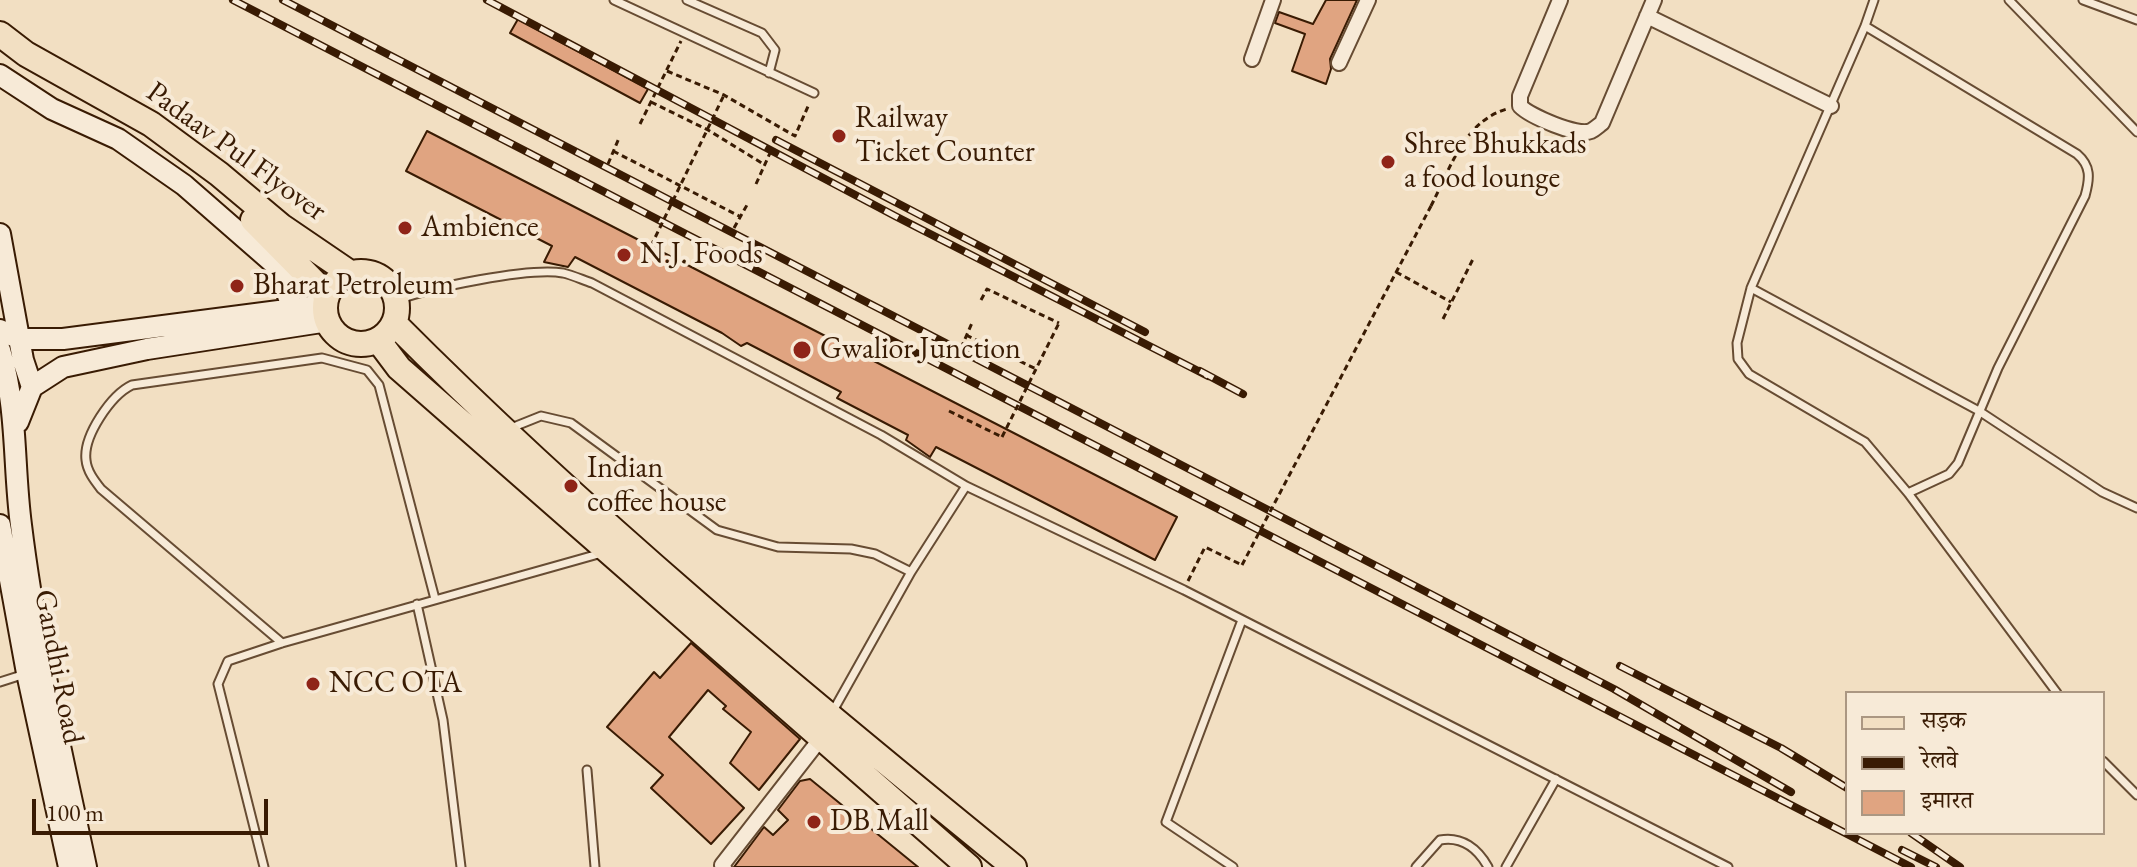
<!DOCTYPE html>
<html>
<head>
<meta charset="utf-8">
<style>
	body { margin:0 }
	#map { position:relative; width:2137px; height:867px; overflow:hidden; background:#f2dfc2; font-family:"EB Garamond","Noto Serif Devanagari",serif }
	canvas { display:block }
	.legend { position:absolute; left:1845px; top:691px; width:260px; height:144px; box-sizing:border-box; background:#f7ead7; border:2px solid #ab9782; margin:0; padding:10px 14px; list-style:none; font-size:24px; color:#391b03 }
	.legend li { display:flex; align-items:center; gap:16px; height:40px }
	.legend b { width:40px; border:2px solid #ab9782 }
	.scale { position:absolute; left:32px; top:799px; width:236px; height:36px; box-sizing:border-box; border:4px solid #391b03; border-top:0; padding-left:10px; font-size:24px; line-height:28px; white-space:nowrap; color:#391b03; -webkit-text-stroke:6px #f7ead7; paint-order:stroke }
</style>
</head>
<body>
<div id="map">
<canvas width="2137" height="867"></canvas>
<ul class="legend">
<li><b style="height:10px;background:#f2dfc2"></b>सड़क</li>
<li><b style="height:10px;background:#391b03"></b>रेलवे</li>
<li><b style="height:22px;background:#e0a481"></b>इमारत</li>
</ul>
<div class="scale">100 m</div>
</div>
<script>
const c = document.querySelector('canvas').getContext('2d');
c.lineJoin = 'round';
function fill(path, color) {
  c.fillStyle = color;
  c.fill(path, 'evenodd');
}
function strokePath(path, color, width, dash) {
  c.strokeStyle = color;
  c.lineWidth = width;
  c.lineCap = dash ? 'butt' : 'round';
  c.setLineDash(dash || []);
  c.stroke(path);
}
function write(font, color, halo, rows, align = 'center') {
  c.font = font + ' "EB Garamond",serif';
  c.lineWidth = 8;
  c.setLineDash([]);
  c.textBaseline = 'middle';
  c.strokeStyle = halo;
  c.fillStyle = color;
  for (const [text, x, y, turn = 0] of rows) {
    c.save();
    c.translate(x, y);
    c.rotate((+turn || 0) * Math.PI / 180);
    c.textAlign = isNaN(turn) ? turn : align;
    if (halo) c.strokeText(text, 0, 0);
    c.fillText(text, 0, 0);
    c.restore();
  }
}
const building = new Path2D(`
	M 1326,0 L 1357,0 L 1330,59 L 1331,69 L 1326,84 L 1292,71 L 1305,34 L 1275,23 L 1279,12 L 1313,24 Z
	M 518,19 L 648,89 L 640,103 L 510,33 Z
	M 427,131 L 1177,517 L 1155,560 L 936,447 L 930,457 L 906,440 L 908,435 L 837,398 L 841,392 L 747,343 L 741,346 L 722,333 L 575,257 L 568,267 L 544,262 L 552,246 L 406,171 Z
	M 691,643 L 800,739 L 759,790 L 730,763 L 751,732 L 723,709 L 726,706 L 708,690 L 669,737 L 744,808 L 711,844 L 651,788 L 663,775 L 607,727 L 654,672 L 660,678 Z
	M 810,779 L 918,867 L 734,867 L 764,827 L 773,835 L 788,820 L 778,810 L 800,781 Z`);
const path = new Path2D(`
	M 667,71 L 724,95 L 795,136 L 809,104
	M 651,102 L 708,130 L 765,165
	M 640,124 L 681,41
	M 613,151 L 741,217
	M 608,164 L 619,138
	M 756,184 L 770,153
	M 1431,206 C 1450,169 1464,121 1507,109
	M 734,228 L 747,205
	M 1396,272 L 1451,302
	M 981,300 L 987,289 L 1059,323
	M 1443,319 L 1473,259
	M 966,335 L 1036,369
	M 961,348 L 972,323
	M 949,411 L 1002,437
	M 1188,581 L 1205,547 L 1242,565`);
const lane = new Path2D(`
	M 614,0 L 814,93
	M 687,0 L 762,33 L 775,50 L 769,73
	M 1874,0 L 1865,26 L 1751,288 L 1737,343 L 1738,359 L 1749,374 L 1865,442 L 1908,493 L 2057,693
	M 2009,0 L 2137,132
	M 2083,0 L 2137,20
	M 1865,26 L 2077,154 C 2091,166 2090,178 2085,196 L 1998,368 L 1958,463 L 1949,474 L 1908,493
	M 1751,288 L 1979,411 L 2102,492 L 2137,508
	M 397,300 C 430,288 529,267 563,273 C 572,275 583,280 592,283 L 881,435 L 966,486 L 1184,590 L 1728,867
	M 511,428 L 541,416 L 571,423 L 717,530 L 778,547 L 851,549 L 875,554 L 911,572
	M 417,604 L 443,720 L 461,867
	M 282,643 L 101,489 C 94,480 87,471 86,460 C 83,436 111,395 132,385 L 322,358 L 367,370 L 379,385 L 435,599
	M 0,682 L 25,674
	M 833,711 L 911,572 L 966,486
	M 2103,761 L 2137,795
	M 587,770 L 595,867
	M 264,867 L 218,684 L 228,661 L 282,643 L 602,553
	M 1233,867 L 1166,822 L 1242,620
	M 1416,867 L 1440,840 C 1462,836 1478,849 1488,867
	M 1506,867 L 1556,779`);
const street = new Path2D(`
	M 1560,0 L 1520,96 L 1520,106 C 1530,116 1577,137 1591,131 C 1595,129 1598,126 1602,123 L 1654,0
	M 1647,16 L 1831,106
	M 1252,59 L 1273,0
	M 1339,63 L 1368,0
	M 724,867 L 722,865 L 821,738`);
const secondary = new Path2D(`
	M 0,75 L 52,109 L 118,139 L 184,185 L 278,267 L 304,271
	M 0,234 L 23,360 L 32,387
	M 278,267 L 293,310
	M 0,330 L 20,339 L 63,339 L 325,305
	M 0,350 C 18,410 13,464 21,525 C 35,640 62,754 86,867
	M 18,422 L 32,387 L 63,367 L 147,349 L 328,321
	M 0,525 L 27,673 L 69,867`);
const primary = new Path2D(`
	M 0,34 L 26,54 L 151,124 L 219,174 L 281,226 L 350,273
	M 253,220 L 327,295
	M325 308a36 36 0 1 1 72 0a36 36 0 1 1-72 0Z
	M 394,323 C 588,518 801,694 1014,867
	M 378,340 L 399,368 L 969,867`);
const rail = new Path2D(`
	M 233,0 L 1911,867
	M 283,0 L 1614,689 L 1791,792
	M 487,0 L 895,216 L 1208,376
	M 776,140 L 1145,332
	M 1200,371 L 1243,394
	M 1620,666 L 1781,748 L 1847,788
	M 1911,833 L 1960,867
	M 1902,850 L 1936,867`);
const pathBridge = new Path2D(`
	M 651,246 L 724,95
	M 1002,437 L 1059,323
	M 1242,565 L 1431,206`);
const markers = [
	[839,136,8,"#8f2418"],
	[1388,162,8,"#8f2418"],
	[405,228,8,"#8f2418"],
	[624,255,8,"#8f2418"],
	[237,286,8,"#8f2418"],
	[802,350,10,"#8f2418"],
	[571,486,8,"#8f2418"],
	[313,684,8,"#8f2418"],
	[814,822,8,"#8f2418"]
];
const poiNames = [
	["Railway",855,119],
	["Ticket Counter",855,153],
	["Shree Bhukkads",1404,145],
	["a food lounge",1404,179],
	["Ambience",421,228],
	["N.J. Foods",640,255],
	["Bharat Petroleum",253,286],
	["Gwalior Junction",820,350],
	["Indian",587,469],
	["coffee house",587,503],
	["NCC OTA",329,684],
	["DB Mall",830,822]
];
const streetNames = [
	["Padaav Pul Flyover",236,152,36],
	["Gandhi Road",58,667,79]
];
fill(building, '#e0a481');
strokePath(building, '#391b03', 2);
strokePath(lane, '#674c33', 11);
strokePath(street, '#674c33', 18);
strokePath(secondary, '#391b03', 24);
strokePath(primary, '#391b03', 28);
strokePath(path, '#391b03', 3, [6, 4]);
strokePath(lane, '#f7ead7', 7);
strokePath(street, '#f7ead7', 14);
strokePath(secondary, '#f7ead7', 20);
strokePath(primary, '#f2dfc2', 24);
strokePath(rail, '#391b03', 8);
strokePath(rail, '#f7ead7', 5, [15]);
strokePath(pathBridge, '#391b03', 3, [6, 4]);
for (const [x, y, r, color] of markers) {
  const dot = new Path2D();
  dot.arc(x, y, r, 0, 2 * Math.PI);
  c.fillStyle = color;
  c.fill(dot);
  strokePath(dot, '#f7ead7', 3);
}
write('30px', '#391b03', '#f7ead7', poiNames, 'left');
write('30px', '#391b03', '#f7ead7', streetNames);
</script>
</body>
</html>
